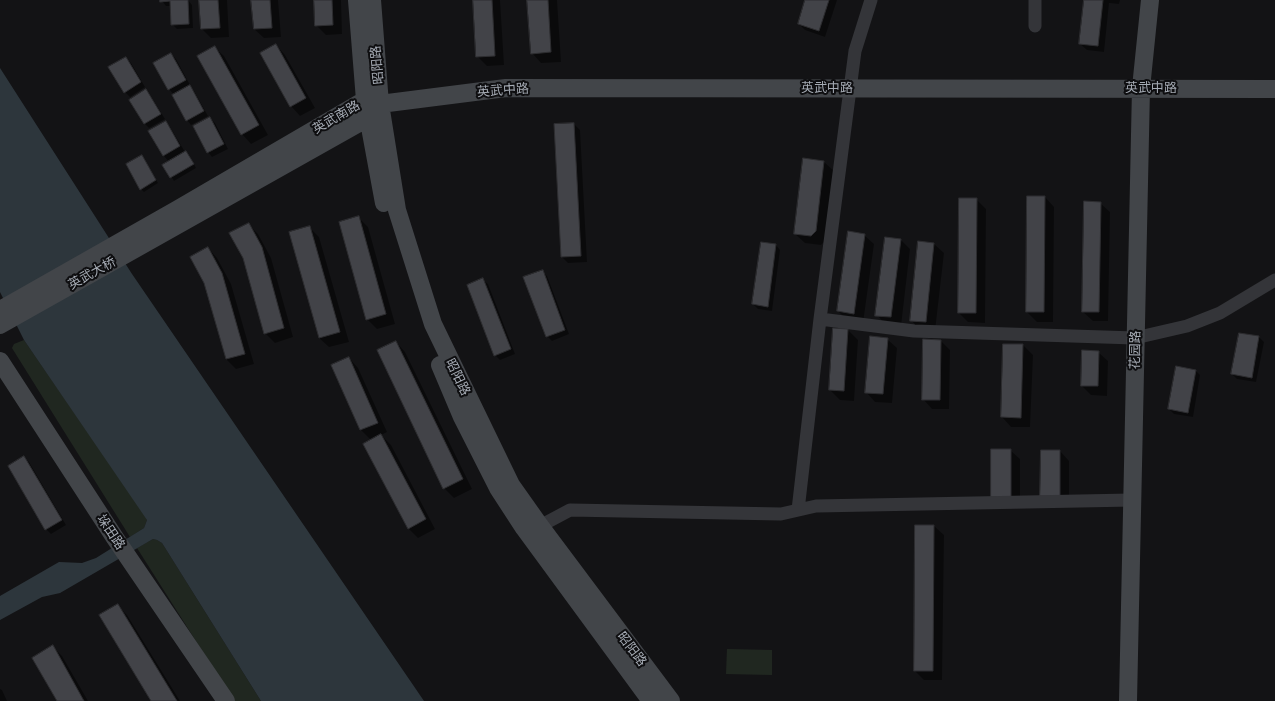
<!DOCTYPE html>
<html>
<head>
<meta charset="utf-8">
<style>
	body { margin:0 }
	canvas { display:block; background:#131315 }
</style>
</head>
<body>
<canvas width="1275" height="701"></canvas>
<script>
const c = document.querySelector('canvas').getContext('2d');
c.lineJoin = 'round';
function fill(path, color) {
  c.fillStyle = color;
  c.fill(path, 'evenodd');
}
function strokePath(path, color, width, dash) {
  c.strokeStyle = color;
  c.lineWidth = width;
  c.lineCap = dash ? 'butt' : 'round';
  c.setLineDash(dash || []);
  c.stroke(path);
}
function write(font, color, halo, rows, align = 'center') {
  c.font = font + ' "Exo 2","Noto Sans SC",sans-serif';
  c.lineWidth = 4;
  c.setLineDash([]);
  c.textBaseline = 'middle';
  c.strokeStyle = halo;
  c.fillStyle = color;
  for (const [text, x, y, turn = 0] of rows) {
    c.save();
    c.translate(x, y);
    c.rotate((+turn || 0) * Math.PI / 180);
    c.textAlign = isNaN(turn) ? turn : align;
    if (halo) c.strokeText(text, 0, 0);
    c.fillText(text, 0, 0);
    c.restore();
  }
}
const green = new Path2D(`
	M 24,340 L 146,517 L 147,520 L 144,528 L 130,537 L 12,348 L 14,344 Z
	M 153,539 L 157,540 L 162,543 L 261,701 L 234,701 L 137,548 Z
	M 727,649 L 772,650 L 772,675 L 726,674 Z`);
const water = new Path2D(`
	M 0,68 L 132,274 L 424,701 L 261,701 L 162,543 L 157,540 L 153,539 L 60,593 L 42,597 L 0,620 L 0,596 L 59,562 L 82,563 L 96,558 L 144,528 L 147,520 L 24,340 L 0,292 Z`);
const shadow = new Path2D(`
	M 161,0 L 188,0 L 192,5 L 193,28 L 177,29 L 172,24 L 171,6 L 166,6 Z
	M 200,0 L 227,0 L 229,37 L 211,38 L 202,29 Z
	M 252,0 L 278,0 L 281,37 L 264,38 L 254,29 Z
	M 315,0 L 341,0 L 342,34 L 326,35 L 316,25 Z
	M 474,0 L 500,0 L 504,65 L 487,66 L 477,56 Z
	M 528,0 L 557,0 L 561,62 L 541,63 L 532,53 Z
	M 807,0 L 837,0 L 825,37 L 805,30 L 799,24 Z
	M 1085,0 L 1120,0 L 1119,4 L 1109,3 L 1104,52 L 1087,50 L 1080,44 Z
	M 276,45 L 285,55 L 315,108 L 300,116 L 291,106 Z
	M 214,47 L 224,56 L 268,135 L 251,144 L 242,134 Z
	M 171,54 L 176,59 L 190,85 L 189,86 L 194,91 L 208,116 L 191,125 L 187,120 L 174,95 L 169,89 Z
	M 126,58 L 131,63 L 145,87 L 130,97 L 125,92 Z
	M 146,90 L 150,95 L 165,119 L 149,128 L 145,124 Z
	M 210,118 L 215,123 L 228,149 L 212,157 L 208,152 Z
	M 166,122 L 170,127 L 185,152 L 189,155 L 196,168 L 174,181 L 164,165 L 169,162 L 164,156 L 149,132 Z
	M 574,124 L 580,130 L 587,262 L 568,263 L 562,257 Z
	M 141,156 L 158,183 L 144,192 L 141,189 Z
	M 824,162 L 834,171 L 825,241 L 821,245 L 805,243 L 795,234 Z
	M 1045,197 L 1054,207 L 1053,322 L 1037,322 L 1027,312 Z
	M 976,199 L 986,209 L 985,323 L 968,322 L 959,313 Z
	M 1100,203 L 1110,212 L 1108,321 L 1093,321 L 1083,312 Z
	M 358,217 L 368,227 L 395,324 L 377,329 L 367,319 Z
	M 248,224 L 258,234 L 271,258 L 293,337 L 275,343 L 265,333 Z
	M 309,227 L 319,237 L 349,342 L 329,347 L 319,338 Z
	M 864,235 L 874,244 L 863,323 L 848,321 L 838,311 Z
	M 900,239 L 910,249 L 901,326 L 886,325 L 877,315 Z
	M 919,242 L 934,244 L 944,253 L 935,331 L 920,330 L 911,320 Z
	M 776,245 L 780,250 L 772,311 L 758,309 L 753,304 Z
	M 208,248 L 217,258 L 231,284 L 254,364 L 236,369 L 226,359 L 205,282 Z
	M 542,271 L 547,276 L 569,334 L 552,341 L 547,336 Z
	M 483,280 L 488,284 L 515,354 L 500,360 L 495,355 Z
	M 834,329 L 848,330 L 858,340 L 854,401 L 840,400 L 830,390 Z
	M 1239,334 L 1259,337 L 1264,342 L 1256,382 L 1237,379 L 1232,374 Z
	M 887,339 L 897,348 L 892,403 L 875,402 L 866,392 Z
	M 941,341 L 950,350 L 949,409 L 932,409 L 923,399 Z
	M 396,342 L 405,352 L 472,489 L 454,498 L 444,488 Z
	M 1004,345 L 1023,345 L 1033,355 L 1030,427 L 1011,427 L 1002,417 Z
	M 1098,352 L 1108,361 L 1107,396 L 1091,395 L 1082,386 Z
	M 349,358 L 358,368 L 387,432 L 381,435 L 391,445 L 435,529 L 418,538 L 408,528 L 372,441 L 361,430 L 332,366 Z
	M 1196,371 L 1200,375 L 1193,417 L 1174,414 L 1169,409 Z
	M 1010,450 L 1020,459 L 1020,506 L 1002,506 Z
	M 1060,451 L 1069,461 L 1069,506 L 1051,506 Z
	M 24,457 L 29,462 L 66,525 L 51,534 L 46,529 Z
	M 934,526 L 944,535 L 942,680 L 924,680 L 915,671 Z
	M 117,605 L 127,615 L 180,701 L 152,701 Z
	M 53,647 L 62,656 L 88,701 L 58,701 Z
	M 0,689 L 2,690 L 7,701 L 0,701 Z`);
const building = new Path2D(`
	M 160,0 L 188,0 L 189,24 L 171,25 L 170,1 L 160,2 Z
	M 199,0 L 218,0 L 220,28 L 201,29 Z
	M 251,0 L 270,0 L 272,28 L 254,29 Z
	M 314,0 L 332,0 L 333,25 L 315,26 Z
	M 473,0 L 492,0 L 495,56 L 476,57 Z
	M 527,0 L 548,0 L 551,52 L 531,54 Z
	M 805,0 L 829,0 L 819,31 L 798,24 Z
	M 1084,0 L 1103,0 L 1098,46 L 1079,44 Z
	M 276,44 L 306,98 L 290,107 L 260,53 Z
	M 215,46 L 259,125 L 241,135 L 197,56 Z
	M 171,53 L 186,80 L 168,90 L 153,63 Z
	M 126,57 L 141,82 L 124,93 L 108,67 Z
	M 190,85 L 204,111 L 186,121 L 172,95 Z
	M 146,89 L 161,114 L 144,124 L 129,100 Z
	M 210,117 L 224,144 L 207,153 L 193,126 Z
	M 166,121 L 180,146 L 163,156 L 148,131 Z
	M 574,123 L 581,256 L 561,257 L 554,124 Z
	M 186,151 L 194,164 L 170,178 L 162,165 Z
	M 142,155 L 156,180 L 140,190 L 126,164 Z
	M 803,158 L 824,161 L 816,231 L 811,236 L 794,234 Z
	M 1027,196 L 1045,196 L 1044,312 L 1026,312 Z
	M 959,198 L 977,198 L 976,313 L 958,313 Z
	M 1084,201 L 1101,202 L 1099,312 L 1082,312 Z
	M 359,216 L 386,314 L 366,320 L 339,222 Z
	M 249,223 L 262,247 L 284,328 L 264,334 L 243,258 L 229,233 Z
	M 310,226 L 340,332 L 319,338 L 289,232 Z
	M 848,231 L 865,234 L 854,314 L 837,311 Z
	M 885,237 L 901,239 L 891,317 L 875,316 Z
	M 918,241 L 934,243 L 926,322 L 910,321 Z
	M 761,242 L 776,244 L 768,307 L 752,304 Z
	M 208,247 L 222,273 L 245,354 L 226,359 L 204,283 L 190,257 Z
	M 543,270 L 565,330 L 546,337 L 523,277 Z
	M 483,278 L 511,349 L 494,356 L 467,285 Z
	M 833,328 L 848,329 L 844,391 L 829,390 Z
	M 1239,333 L 1259,336 L 1252,378 L 1231,374 Z
	M 870,336 L 888,338 L 883,394 L 865,393 Z
	M 923,339 L 941,340 L 940,400 L 922,400 Z
	M 396,341 L 463,479 L 443,489 L 377,350 Z
	M 1003,344 L 1023,344 L 1021,418 L 1001,417 Z
	M 1082,350 L 1099,351 L 1098,386 L 1081,386 Z
	M 349,357 L 378,423 L 360,430 L 331,365 Z
	M 1176,366 L 1196,370 L 1188,413 L 1168,409 Z
	M 381,434 L 426,519 L 408,529 L 363,444 Z
	M 991,449 L 1011,449 L 1011,497 L 991,497 Z
	M 1041,450 L 1060,450 L 1060,497 L 1040,496 Z
	M 24,456 L 62,520 L 45,530 L 8,466 Z
	M 915,525 L 934,525 L 933,671 L 914,671 Z
	M 118,604 L 177,701 L 151,701 L 99,615 Z
	M 53,645 L 84,701 L 57,701 L 32,658 Z`);
const street = new Path2D(`
	M 1035,26 L 1035,0
	M 820,319 L 914,331 L 1135,338 L 1187,326 L 1220,313 L 1275,280
	M 798,510 L 820,319 L 855,51 L 871,0
	M 540,526 L 570,510 L 781,514 L 816,506 L 1132,500`);
const secondary = new Path2D(`
	M 357,0 L 365,100 L 384,203
	M 372,0 L 380,104 L 397,210 L 433,324 L 511,485 L 540,526 L 671,701
	M 0,310 L 178,209 L 365,100 L 380,104 L 506,88 L 1275,89
	M 0,325 L 368,118 L 376,109
	M 0,361 L 115,538 L 226,701
	M 440,365 L 462,417 L 498,488 L 524,528 L 651,701
	M 1128,701 L 1141,88 L 1150,0`);
const streetNames = [
	["昭阳路",377,65,-95],
	["英武中路",827,88],
	["英武中路",1151,88],
	["英武中路",503,90,-4],
	["英武南路",336,117,-30],
	["英武大桥",92,273,-29],
	["花园路",1135,350,-89],
	["昭阳路",458,377,64],
	["垛田路",111,532,56],
	["昭阳路",632,649,53]
];
fill(green, '#202720');
fill(water, '#2d363c');
fill(shadow, '#0007');
fill(building, '#424348');
strokePath(building, '#2d2d30', 1);
strokePath(street, '#343539', 13);
strokePath(secondary, '#424549', 18);
write('13px', '#a5abb4', '#0e0e10', streetNames);
</script>
</body>
</html>
